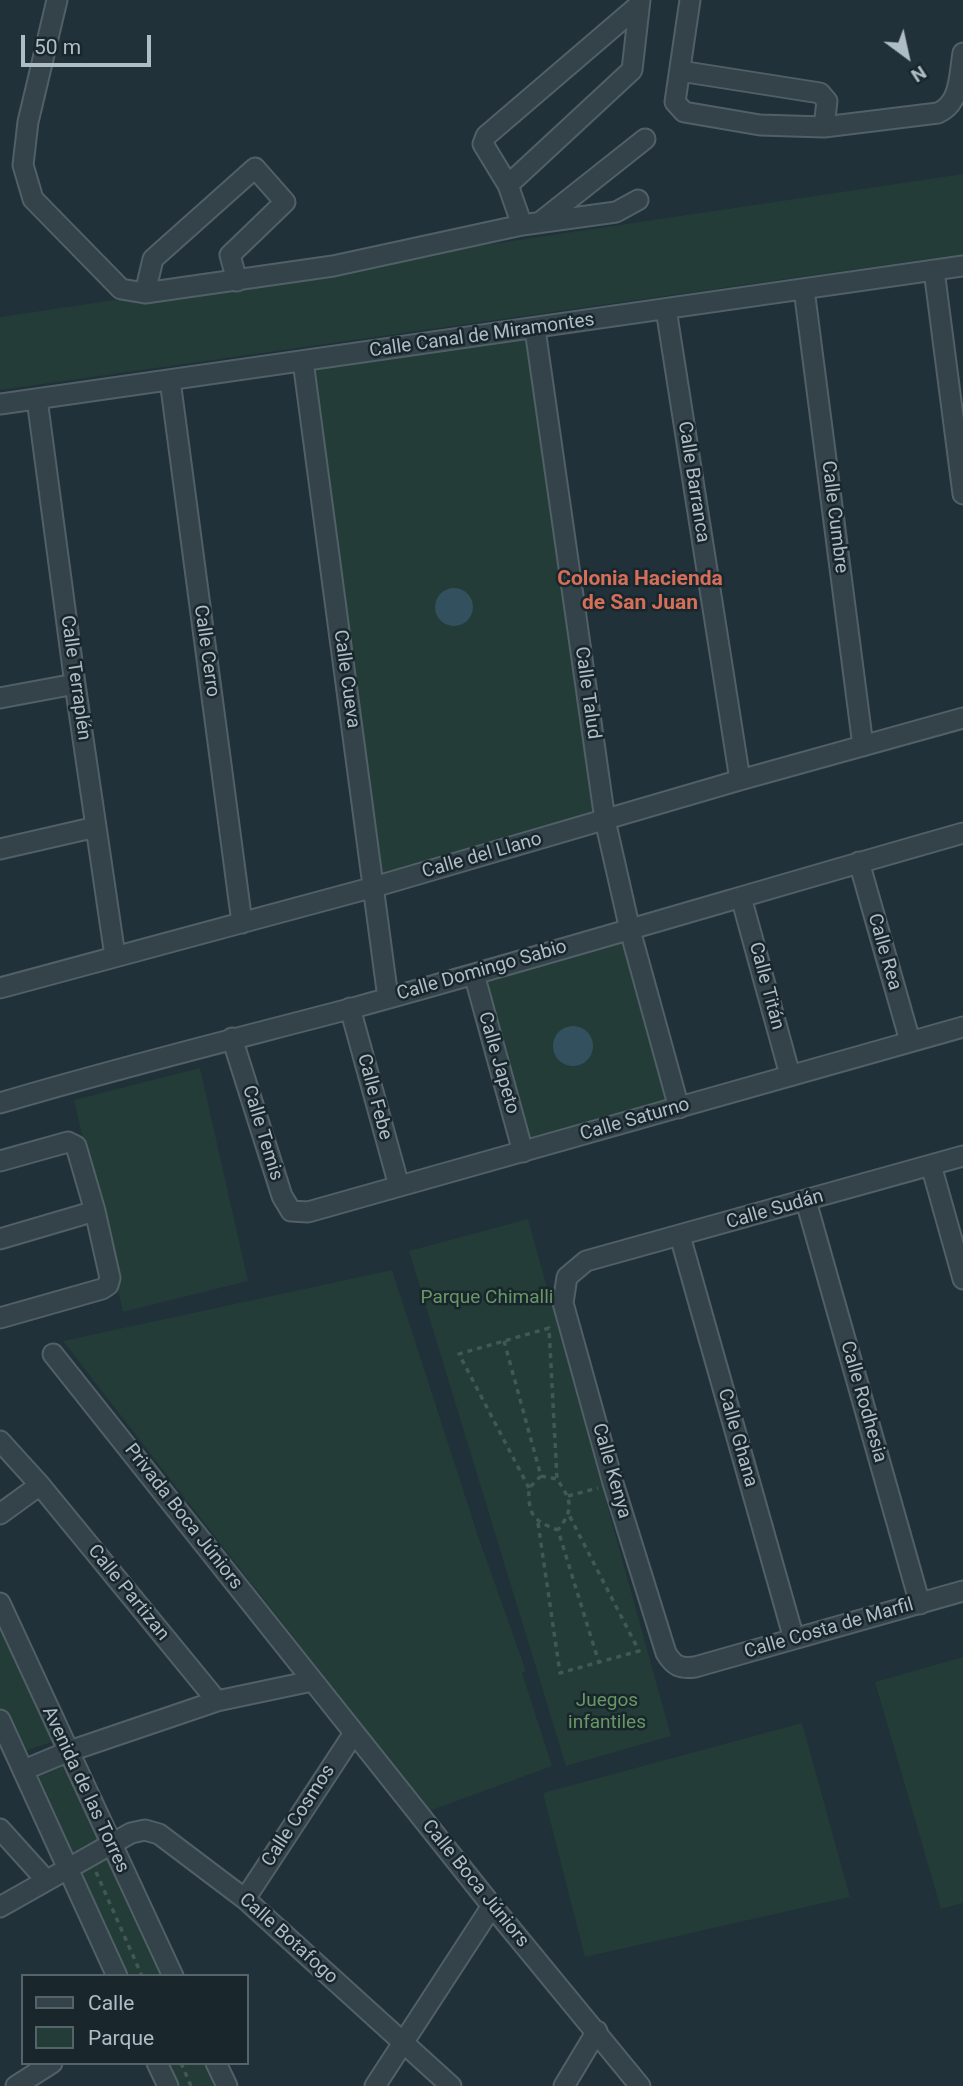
<!DOCTYPE html>
<html>
<head>
<meta charset="utf-8">
<style>
	body { margin:0 }
	#map { position:relative; width:963px; height:2086px; overflow:hidden; background:#203139; font-family:Roboto,sans-serif }
	canvas { display:block }
	.legend { position:absolute; left:21px; top:1974px; width:228px; height:91px; box-sizing:border-box; background:#19272d; border:2px solid #55636a; margin:0; padding:9px 12px; list-style:none; font-size:21px; color:#aebdc6 }
	.legend li { display:flex; align-items:center; gap:14px; height:35px }
	.legend b { width:35px; border:2px solid #55636a }
	.north { position:absolute; left:872px; top:21px; width:70px; height:70px; -webkit-text-stroke:5px #19272d; paint-order:stroke; rotate:147deg; font-size:19px; font-weight:700; line-height:28px; text-align:center; color:#aebdc6 }
	.north::after { content:''; display:block; margin:auto; width:24px; height:32px; background:#aebdc6; clip-path:polygon(50% 0,100% 100%,50% 72%,0 100%) }
	.scale { position:absolute; left:21px; top:35px; width:130px; height:32px; box-sizing:border-box; border:4px solid #aebdc6; border-top:0; padding-left:9px; font-size:21px; line-height:24px; white-space:nowrap; color:#aebdc6; -webkit-text-stroke:5px #19272d; paint-order:stroke }
</style>
</head>
<body>
<div id="map">
<canvas width="963" height="2086"></canvas>
<ul class="legend">
<li><b style="height:9px;background:#344249"></b>Calle</li>
<li><b style="height:19px;background:#233c37"></b>Parque</li>
</ul>
<div class="north">N</div>
<div class="scale">50 m</div>
</div>
<script>
const c = document.querySelector('canvas').getContext('2d');
c.lineJoin = 'round';
function fill(path, color) {
  c.fillStyle = color;
  c.fill(path, 'evenodd');
}
function strokePath(path, color, width, dash) {
  c.strokeStyle = color;
  c.lineWidth = width;
  c.lineCap = dash ? 'butt' : 'round';
  c.setLineDash(dash || []);
  c.stroke(path);
}
function write(font, color, halo, rows, align = 'center') {
  c.font = font + ' Roboto,sans-serif';
  c.lineWidth = 5;
  c.setLineDash([]);
  c.textBaseline = 'middle';
  c.strokeStyle = halo;
  c.fillStyle = color;
  for (const [text, x, y, turn = 0] of rows) {
    c.save();
    c.translate(x, y);
    c.rotate((+turn || 0) * Math.PI / 180);
    c.textAlign = isNaN(turn) ? turn : align;
    if (halo) c.strokeText(text, 0, 0);
    c.fillText(text, 0, 0);
    c.restore();
  }
}
const green = new Path2D(`
	M 963,174 L 963,254 L 0,390 L 0,317 Z
	M 532,336 L 597,816 L 381,882 L 309,366 Z
	M 629,933 L 677,1107 L 524,1151 L 478,976 Z
	M 200,1068 L 248,1281 L 123,1312 L 74,1100 Z
	M 528,1219 L 671,1736 L 566,1766 L 409,1251 Z
	M 392,1270 L 479,1539 L 526,1671 L 522,1673 L 552,1766 L 429,1811 L 188,1502 L 186,1502 L 184,1497 L 63,1341 Z
	M 0,1597 L 64,1738 L 6,1757 L 0,1743 Z
	M 963,1657 L 963,1903 L 941,1909 L 875,1682 Z
	M 802,1723 L 850,1897 L 585,1957 L 543,1793 Z
	M 76,1744 L 118,1831 L 58,1865 L 12,1766 Z
	M 124,1847 L 186,1976 L 106,1976 L 65,1880 Z
	M 145,2063 L 225,2063 L 235,2086 L 156,2086 Z`);
const water = new Path2D(`
	M435 607a19 19 0 1 1 38 0a19 19 0 1 1-38 0Z
	M553 1046a20 20 0 1 1 40 0a20 20 0 1 1-40 0Z`);
const path = new Path2D(`
	M 504,1341 L 541,1476 L 529,1488 C 528,1515 533,1521 558,1530 L 599,1663
	M 541,1476 L 557,1479 C 572,1501 574,1509 558,1530
	M 529,1488 L 459,1354 L 549,1328 L 557,1479
	M 568,1496 L 598,1488
	M 538,1523 L 560,1673 L 639,1651 L 569,1515
	M 96,1872 L 142,1976
	M 181,2063 L 191,2086`);
const minor = new Path2D(`
	M 57,0 L 28,122 L 23,165 L 33,199 L 121,289 L 145,293 L 333,266 L 522,225
	M 680,71 L 820,93 L 827,101 L 824,127 L 760,125 L 684,112 L 675,102 L 690,0
	M 824,127 L 938,113 C 961,103 959,75 963,53
	M 508,185 L 632,70 L 640,0
	M 638,200 L 616,212 L 522,225 L 508,185 L 483,144 L 486,136 L 639,5
	M 539,223 L 645,139
	M 934,270 L 963,494
	M 804,289 L 863,746
	M 145,293 L 153,259 L 255,168 L 285,202 L 230,255 L 237,281
	M 666,309 L 740,780
	M 535,329 L 605,820 L 630,930 L 679,1108
	M 303,361 L 388,998
	M 170,380 L 242,923
	M 37,399 L 75,684 L 115,956
	M 0,404 L 963,266
	M 0,698 L 75,684
	M 0,849 L 96,827
	M 859,862 L 910,1041
	M 741,897 L 790,1075
	M 474,974 L 523,1152
	M 0,988 L 374,887 L 740,780 L 963,718
	M 350,1008 L 399,1186
	M 232,1038 L 282,1196 L 291,1211 L 308,1212 L 963,1027
	M 0,1103 C 117,1068 235,1039 353,1008 C 557,952 759,891 963,833
	M 963,1156 L 586,1261 L 567,1277 L 563,1303 L 613,1483 L 666,1653 C 674,1666 680,1669 695,1667 L 963,1591
	M 0,1161 L 68,1142 L 76,1146 L 95,1211 L 110,1278 L 108,1285 L 102,1289 L 0,1318
	M 931,1165 L 963,1279
	M 806,1201 L 920,1604
	M 680,1236 L 794,1639
	M 0,1239 L 95,1211
	M 53,1354 L 492,1906 L 640,2086
	M 0,1441 L 40,1485 L 217,1701
	M 0,1514 L 40,1485
	M 0,1603 L 173,1976
	M 0,1720 L 117,1976
	M 24,1770 L 67,1752 L 217,1701 L 312,1681
	M 0,1829 L 46,1880
	M 245,1899 L 354,1733
	M 0,1907 L 131,1833 L 145,1830 L 159,1834 L 245,1899 L 451,2086
	M 157,2063 L 168,2086
	M 216,2063 L 227,2086
	M 16,2086 L 52,2063
	M 375,2086 L 492,1906
	M 564,2086 L 597,2031`);
const streetNames = [
	["Calle Canal de Miramontes",482,336,-8],
	["Calle Barranca",693,482,81],
	["Calle Cumbre",834,517,83],
	["Calle Cerro",206,651,82],
	["Calle Terraplén",75,678,82],
	["Calle Cueva",346,679,82],
	["Calle Talud",587,693,82],
	["Calle del Llano",482,856,-16],
	["Calle Rea",884,952,74],
	["Calle Domingo Sabio",482,971,-16],
	["Calle Titán",766,986,75],
	["Calle Japeto",498,1063,74],
	["Calle Febe",374,1097,75],
	["Calle Saturno",635,1120,-16],
	["Calle Temis",262,1133,73],
	["Calle Sudán",775,1210,-16],
	["Calle Rodhesia",863,1402,74],
	["Calle Ghana",737,1438,74],
	["Calle Kenya",611,1471,74],
	["Privada Boca Júniors",183,1517,52],
	["Calle Partizan",128,1593,51],
	["Calle Costa de Marfil",829,1629,-16],
	["Avenida de las Torres",85,1790,65],
	["Calle Cosmos",299,1816,-57],
	["Calle Boca Júniors",475,1884,51],
	["Calle Botafogo",288,1939,42]
];
const parkNames = [
	["Parque Chimalli",487,1298],
	["Juegos",607,1701],
	["infantiles",607,1723]
];
const neighbourhoodNames = [
	["Colonia Hacienda",640,580],
	["de San Juan",640,604]
];
fill(green, '#233c37');
fill(water, '#32505e');
strokePath(minor, '#516067', 23);
strokePath(path, '#425855', 3.5, [5, 5]);
strokePath(minor, '#344249', 19);
write('19px', '#aebdc6', '#19272d', streetNames);
write('19px', '#679765', '#19272d', parkNames);
write('bold 21px', '#d56f59', '#19272d', neighbourhoodNames);
</script>
</body>
</html>
